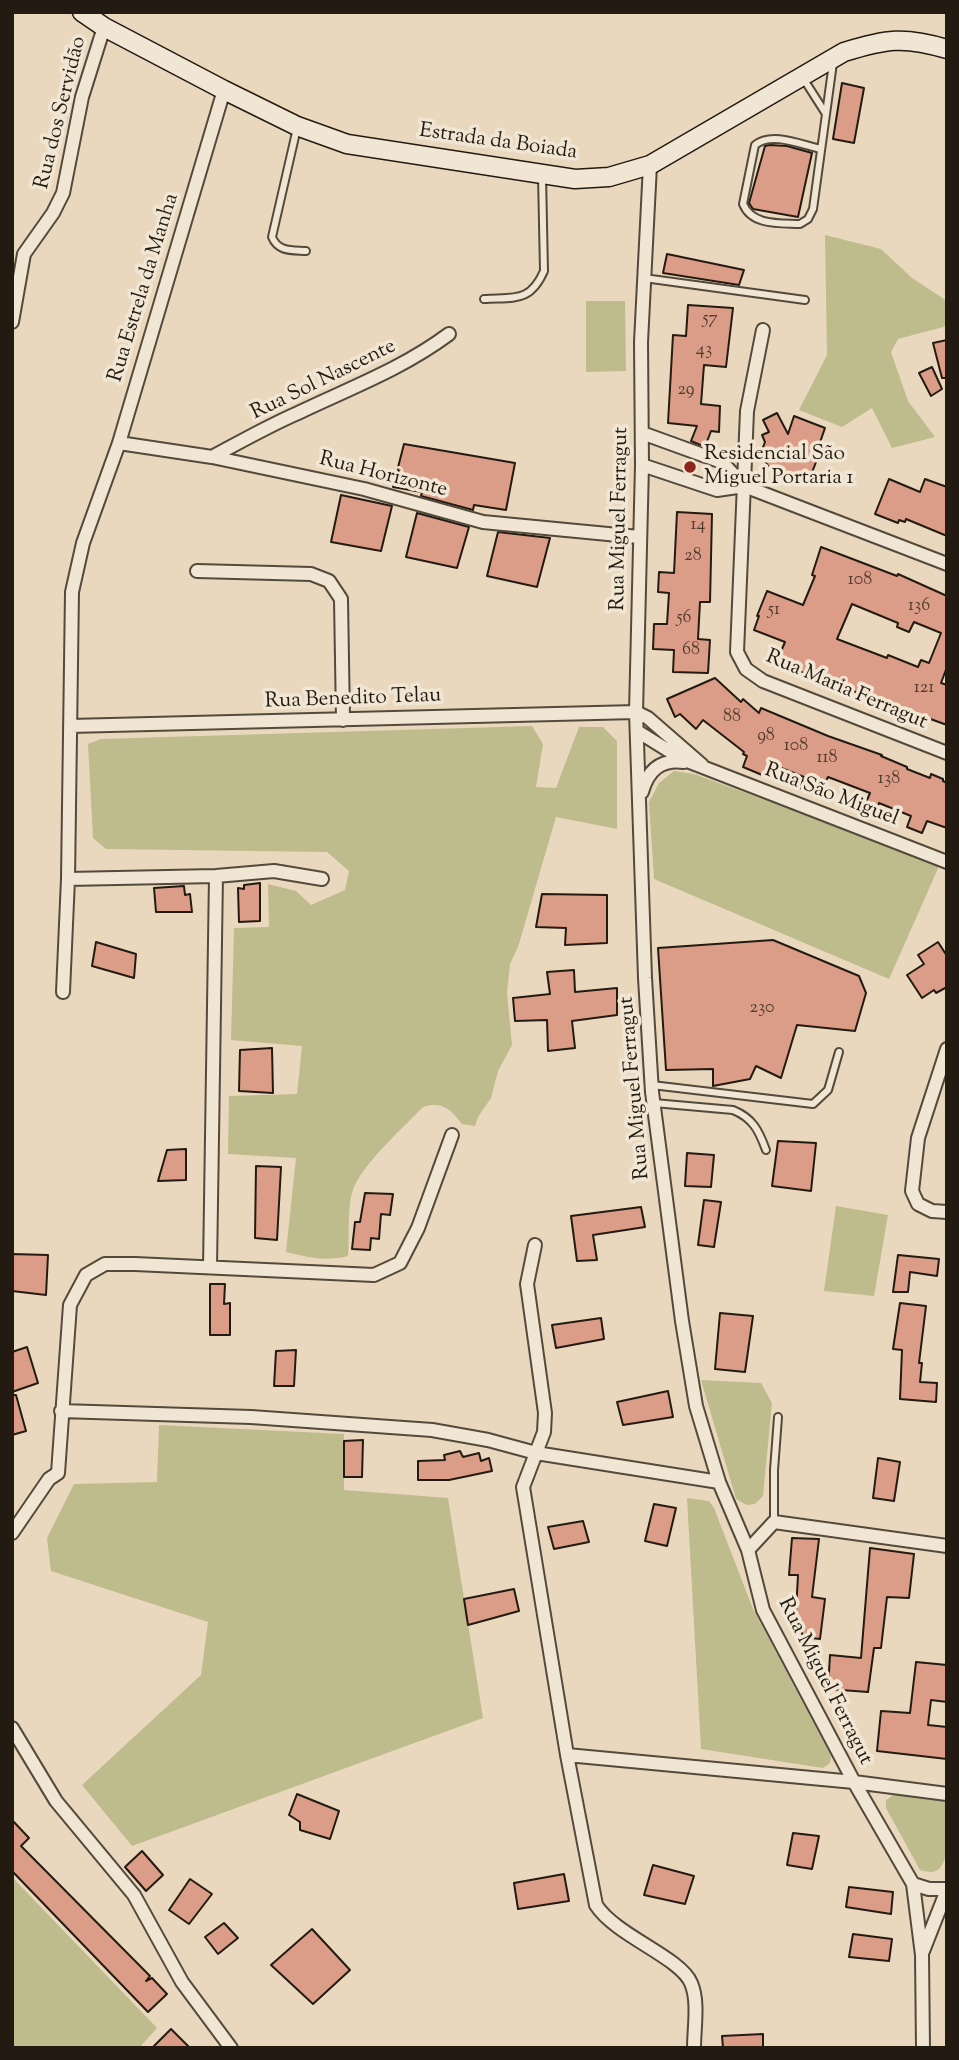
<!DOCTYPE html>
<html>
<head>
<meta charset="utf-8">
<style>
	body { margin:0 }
	#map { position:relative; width:959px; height:2060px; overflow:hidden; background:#e9d8bd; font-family:"Sorts Mill Goudy",serif }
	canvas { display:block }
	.frame { position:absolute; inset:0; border:14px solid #231b11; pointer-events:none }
</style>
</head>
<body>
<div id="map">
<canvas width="959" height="2060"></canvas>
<div class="frame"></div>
</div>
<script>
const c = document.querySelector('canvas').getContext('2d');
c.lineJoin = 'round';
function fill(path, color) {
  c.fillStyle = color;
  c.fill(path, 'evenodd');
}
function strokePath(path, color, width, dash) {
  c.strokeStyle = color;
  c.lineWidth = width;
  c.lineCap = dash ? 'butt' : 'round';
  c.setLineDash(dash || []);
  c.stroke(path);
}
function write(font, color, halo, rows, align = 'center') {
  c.font = font + ' "Sorts Mill Goudy",serif';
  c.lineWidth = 7;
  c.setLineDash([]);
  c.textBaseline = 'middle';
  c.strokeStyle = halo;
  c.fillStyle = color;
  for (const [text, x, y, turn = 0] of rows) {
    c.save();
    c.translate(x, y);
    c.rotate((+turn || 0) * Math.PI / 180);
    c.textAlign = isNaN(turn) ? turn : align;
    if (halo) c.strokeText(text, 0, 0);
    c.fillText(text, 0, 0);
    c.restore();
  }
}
const green = new Path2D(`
	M 825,235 L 881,249 L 912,278 L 947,301 L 947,326 L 898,339 L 891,352 L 908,401 L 935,437 L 892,448 L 872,408 L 842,427 L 799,410 L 827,355 Z
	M 586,301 L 625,301 L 626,371 L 586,372 Z
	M 532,726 L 543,744 L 536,787 L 556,788 L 579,727 L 603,727 L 617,741 L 617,829 L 556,817 L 518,947 L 510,964 L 507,993 L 512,1045 L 498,1071 L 491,1098 L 478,1117 L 475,1126 L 462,1124 C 451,1110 443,1101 423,1107 C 403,1128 367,1160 355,1185 C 346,1203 350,1236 348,1256 C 327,1262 307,1257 286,1252 L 296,1158 L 228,1154 L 229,1096 L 297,1094 L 302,1046 L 231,1040 L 234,928 L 269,927 L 268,884 L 296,891 L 311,905 L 345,890 L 349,871 L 327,852 L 106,849 L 93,838 L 88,744 L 101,739 Z
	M 674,771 L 694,774 L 940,864 L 889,979 L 654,879 L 649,802 L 659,783 Z
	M 836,1206 L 888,1215 L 874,1296 L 824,1291 Z
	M 701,1380 L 761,1383 L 772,1403 L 763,1496 L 755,1504 L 747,1505 L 736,1499 Z
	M 159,1425 L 344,1434 L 344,1490 L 448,1498 L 483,1718 L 132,1846 L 82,1785 L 201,1675 L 208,1622 L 51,1571 L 47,1538 L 74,1484 L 157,1482 Z
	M 687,1498 L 709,1501 L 714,1508 L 753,1609 L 831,1756 L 830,1763 L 823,1768 L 701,1749 Z
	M 896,1793 L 947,1800 C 947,1816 954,1870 932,1872 C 928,1872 924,1871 920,1870 L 886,1808 L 886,1800 Z
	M 12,1877 L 157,2028 L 139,2048 L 12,2048 Z`);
const building = new Path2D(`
	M 842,83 L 864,88 L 854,143 L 833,139 Z
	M 770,145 L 787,146 L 812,153 L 798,217 L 753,209 L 749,203 L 765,146 Z
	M 667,254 L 744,270 L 739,285 L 663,273 Z
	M 688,305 L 733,308 L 726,367 L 704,365 L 701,404 L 720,406 L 719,432 L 711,431 L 705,447 L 691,441 L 697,426 L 668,423 L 673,335 L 686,336 Z
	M 947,340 L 947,378 L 942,378 L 933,343 Z
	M 932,367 L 942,389 L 931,396 L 919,373 Z
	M 777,413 L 788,434 L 794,416 L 825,428 L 817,451 L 820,452 L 807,485 L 787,477 L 788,474 L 768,466 L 765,461 L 767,458 L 760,455 L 765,442 L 762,435 L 769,432 L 763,420 Z
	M 404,444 L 515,463 L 506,510 L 474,505 L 473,510 L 421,496 L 422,492 L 393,487 Z
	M 889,479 L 920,492 L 925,479 L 947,487 L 947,536 L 906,519 L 905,522 L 899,520 L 898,523 L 875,514 Z
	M 341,495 L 392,506 L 381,551 L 331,542 Z
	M 677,512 L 712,514 L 710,602 L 700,602 L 698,639 L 710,640 L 708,673 L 673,672 L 674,650 L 653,649 L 654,624 L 667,624 L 669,593 L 658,592 L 659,572 L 674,573 Z
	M 417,513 L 469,527 L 457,568 L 406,557 Z
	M 498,532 L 550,538 L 537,587 L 487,576 Z
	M 821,547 L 897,576 L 898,574 L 947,596 L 947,667 L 941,683 L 947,685 L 947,725 L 776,663 L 785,642 L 754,630 L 759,616 L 757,616 L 767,591 L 803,605 L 815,576 L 812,575 ZM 852,604 L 898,623 L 897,627 L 909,632 L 914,622 L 941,633 L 929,663 L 921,660 L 918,667 L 888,655 L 887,658 L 837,639 Z
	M 715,678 L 741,702 L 743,699 L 759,713 L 761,708 L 828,736 L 882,755 L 881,756 L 907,767 L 907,769 L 930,778 L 931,774 L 943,779 L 943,781 L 947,783 L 947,828 L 927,821 L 922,833 L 907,827 L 911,816 L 879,803 L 874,817 L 862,812 L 870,793 L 828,777 L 824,785 L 819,783 L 814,794 L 800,788 L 804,777 L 771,764 L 767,777 L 743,767 L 747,756 L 743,754 L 744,752 L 703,720 L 696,729 L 680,714 L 675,717 L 667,699 Z
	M 260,883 L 260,921 L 239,922 L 238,888 L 244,889 L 244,885 Z
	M 184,886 L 185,895 L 190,894 L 192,912 L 156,912 L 154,888 Z
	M 542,894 L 607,895 L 607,943 L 565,945 L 566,928 L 536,927 Z
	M 773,940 L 859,976 L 866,993 L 855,1031 L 797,1025 L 781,1078 L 756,1066 L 750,1079 L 713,1086 L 713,1069 L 666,1070 L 658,948 Z
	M 96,942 L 136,954 L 134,978 L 92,966 Z
	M 938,942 L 947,956 L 947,987 L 936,993 L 934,990 L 922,998 L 907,975 L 924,964 L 918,955 Z
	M 574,970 L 575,992 L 617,988 L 617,1015 L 572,1021 L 575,1048 L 548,1051 L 547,1020 L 515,1021 L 513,998 L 550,994 L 547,972 Z
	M 272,1048 L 273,1093 L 239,1091 L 240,1050 Z
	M 778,1141 L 816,1143 L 811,1191 L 772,1186 Z
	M 186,1149 L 186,1180 L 158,1181 L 167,1150 Z
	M 687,1153 L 714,1155 L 711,1187 L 685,1186 Z
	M 256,1166 L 281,1167 L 277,1240 L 255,1238 Z
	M 365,1193 L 393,1194 L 390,1215 L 381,1214 L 379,1239 L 371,1238 L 370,1250 L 352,1249 L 355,1222 L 360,1222 Z
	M 704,1200 L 721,1202 L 714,1247 L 698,1245 Z
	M 641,1207 L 645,1227 L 593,1235 L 597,1260 L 577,1261 L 571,1216 Z
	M 12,1254 L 48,1255 L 46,1295 L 12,1291 Z
	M 898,1255 L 939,1259 L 937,1276 L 910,1272 L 908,1292 L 893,1292 Z
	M 210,1284 L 225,1284 L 224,1304 L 230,1303 L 230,1335 L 210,1335 Z
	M 900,1303 L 926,1306 L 919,1363 L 922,1363 L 920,1382 L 937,1383 L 936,1402 L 900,1399 L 902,1350 L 893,1349 Z
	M 720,1313 L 753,1316 L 745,1372 L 715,1369 Z
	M 601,1318 L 604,1339 L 556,1348 L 552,1325 Z
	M 27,1347 L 38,1383 L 12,1392 L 12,1352 Z
	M 296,1350 L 294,1386 L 274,1386 L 276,1351 Z
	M 668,1391 L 673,1417 L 623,1425 L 617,1402 Z
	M 12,1395 L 16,1395 L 26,1431 L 12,1435 Z
	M 363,1440 L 362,1477 L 344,1477 L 344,1441 Z
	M 460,1451 L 463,1457 L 479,1453 L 481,1461 L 489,1458 L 492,1471 L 449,1480 L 418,1480 L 418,1461 L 445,1460 L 444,1455 Z
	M 878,1458 L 900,1462 L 894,1501 L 873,1498 Z
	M 654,1504 L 676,1508 L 667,1546 L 645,1541 Z
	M 583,1521 L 589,1542 L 554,1549 L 548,1527 Z
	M 792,1538 L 819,1539 L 812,1597 L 825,1599 L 820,1639 L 803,1637 L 796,1612 L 798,1575 L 789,1575 Z
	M 870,1548 L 914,1554 L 909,1598 L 887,1597 L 881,1648 L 874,1648 L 868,1692 L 828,1689 L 830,1655 L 861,1658 Z
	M 514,1589 L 519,1611 L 468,1625 L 464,1599 Z
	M 916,1662 L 947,1665 L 947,1702 L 931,1700 L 928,1725 L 947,1727 L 947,1759 L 877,1751 L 881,1711 L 910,1713 Z
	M 297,1794 L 339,1811 L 330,1839 L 300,1830 L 300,1822 L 289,1815 Z
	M 12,1820 L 29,1838 L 21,1846 L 150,1976 L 146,1981 L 152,1978 L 167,1994 L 148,2012 L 12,1871 Z
	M 793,1833 L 819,1836 L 812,1869 L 787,1865 Z
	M 142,1851 L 163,1875 L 146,1891 L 125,1867 Z
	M 653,1865 L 694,1876 L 685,1904 L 644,1895 Z
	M 564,1874 L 569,1901 L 518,1909 L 514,1883 Z
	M 190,1879 L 212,1894 L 189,1924 L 169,1910 Z
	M 849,1887 L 893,1892 L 891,1914 L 846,1907 Z
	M 224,1923 L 238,1938 L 218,1954 L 205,1937 Z
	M 312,1929 L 350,1970 L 313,2004 L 271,1965 Z
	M 853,1934 L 892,1939 L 889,1961 L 849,1957 Z
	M 171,2029 L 190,2048 L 152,2048 Z
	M 763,2034 L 763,2048 L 723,2048 L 722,2036 Z`);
const lane = new Path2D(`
	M 803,78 L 826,114
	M 297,128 L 272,237 C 278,252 292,250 306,251
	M 821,149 C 802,145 772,131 755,145 L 743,204 C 752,226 780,223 800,224 L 808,219 L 813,209 L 833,63
	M 644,278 L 805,300
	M 484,299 C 514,297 530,303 544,271 L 542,176
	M 652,1085 L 813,1104 L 828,1090 L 839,1052
	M 654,1103 L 733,1110 C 753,1118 759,1131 766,1150
	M 774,1522 L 774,1470 L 778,1417`);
const street = new Path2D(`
	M 650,165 L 641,342 L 642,465 L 636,712 L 645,978 L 652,1092 L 682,1321 L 696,1406 L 719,1482 L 748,1550 L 763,1610 L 854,1782 L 913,1884 L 922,1955 L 923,2048
	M 12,322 L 24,254 L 53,213 L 63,193 L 82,97 L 104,27
	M 763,330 L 747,411 L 737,652 L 746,669 L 763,681 L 947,753
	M 642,433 L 722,462 L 744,486 L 947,564
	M 119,443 L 212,457 L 364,489 L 483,522 L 639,537
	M 212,457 C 240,442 268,426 298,413 C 350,388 402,369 449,334
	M 642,465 L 717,490 L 744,486
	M 197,571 L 311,574 L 329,581 L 341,599 L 343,720
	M 70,726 L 636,712 L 648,718 L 702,765
	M 637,731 L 682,759 L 947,862
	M 642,792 C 648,770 661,759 684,762
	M 68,879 L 216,876 L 274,871 L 322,879
	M 63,992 L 68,879 L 72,592 L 83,543 L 119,443 L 224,90
	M 947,1049 L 918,1138 L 912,1191 L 918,1204 L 932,1211 L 947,1212
	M 535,1245 L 527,1284 L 545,1413 L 544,1432 L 523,1487 L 567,1755 L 596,1905 C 616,1936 680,1957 691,1983 C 699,2001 694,2028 694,2048
	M 210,1267 L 216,876
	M 61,1411 L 251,1417 L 432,1430 L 488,1440 L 536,1453 L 719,1482
	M 12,1533 L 49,1479 L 58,1473 L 70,1305 L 86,1275 L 105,1264 L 135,1264 L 374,1275 L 400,1263 L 418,1228 L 452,1135
	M 748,1550 L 774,1522 L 947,1546
	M 12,1728 L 56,1801 L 134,1895 L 182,1982 L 231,2048
	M 567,1755 L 854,1782 L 947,1794
	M 913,1884 L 929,1889 L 947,1889
	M 923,1951 L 947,1890`);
const secondary = new Path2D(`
	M 82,12 L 104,27 L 224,90 L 297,126 L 347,144 L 575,179 L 609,177 L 650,165 L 844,52 C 886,39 904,36 947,49`);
const markers = [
	[690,467,7,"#8f2418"]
];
const numberNames = [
	["57",710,320],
	["43",704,351],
	["29",686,391],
	["14",698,526],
	["28",693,557],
	["108",860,581],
	["136",919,607],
	["51",774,611],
	["56",684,619],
	["68",691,651],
	["121",924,689],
	["88",732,718],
	["98",766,737],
	["108",796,747],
	["118",827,759],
	["138",889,780],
	["230",762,1009]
];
const streetNames = [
	["Rua dos Servidão",62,113,-76],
	["Estrada da Boiada",498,143,8],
	["Rua Estrela da Manha",145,288,-73],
	["Rua Sol Nascente",324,381,-26],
	["Rua Horizonte",383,476,14],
	["Rua Miguel Ferragut",621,519,-89],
	["Rua Maria Ferragut",846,691,23],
	["Rua Benedito Telau",353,700,-2],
	["Rua São Miguel",831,796,21],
	["Rua Miguel Ferragut",636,1088,-95],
	["Rua Miguel Ferragut",824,1682,63]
];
const poiNames = [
	["Residencial São",704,455],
	["Miguel Portaria 1",704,479]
];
fill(green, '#bebc8c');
fill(building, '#db9d87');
strokePath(building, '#231b11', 2);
strokePath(lane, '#544a3c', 10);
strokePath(street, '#544a3c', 16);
strokePath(secondary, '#231b11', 21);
strokePath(lane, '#f1e6d4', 6);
strokePath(street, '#f1e6d4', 12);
strokePath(secondary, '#f1e6d4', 18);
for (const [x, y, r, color] of markers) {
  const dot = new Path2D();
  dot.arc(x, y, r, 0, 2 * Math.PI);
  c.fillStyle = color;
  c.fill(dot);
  strokePath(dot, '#f1e6d4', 2.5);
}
write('18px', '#513c2e', null, numberNames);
write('21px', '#231b11', '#f1e6d4', streetNames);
write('21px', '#231b11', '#f1e6d4', poiNames, 'left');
</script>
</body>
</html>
